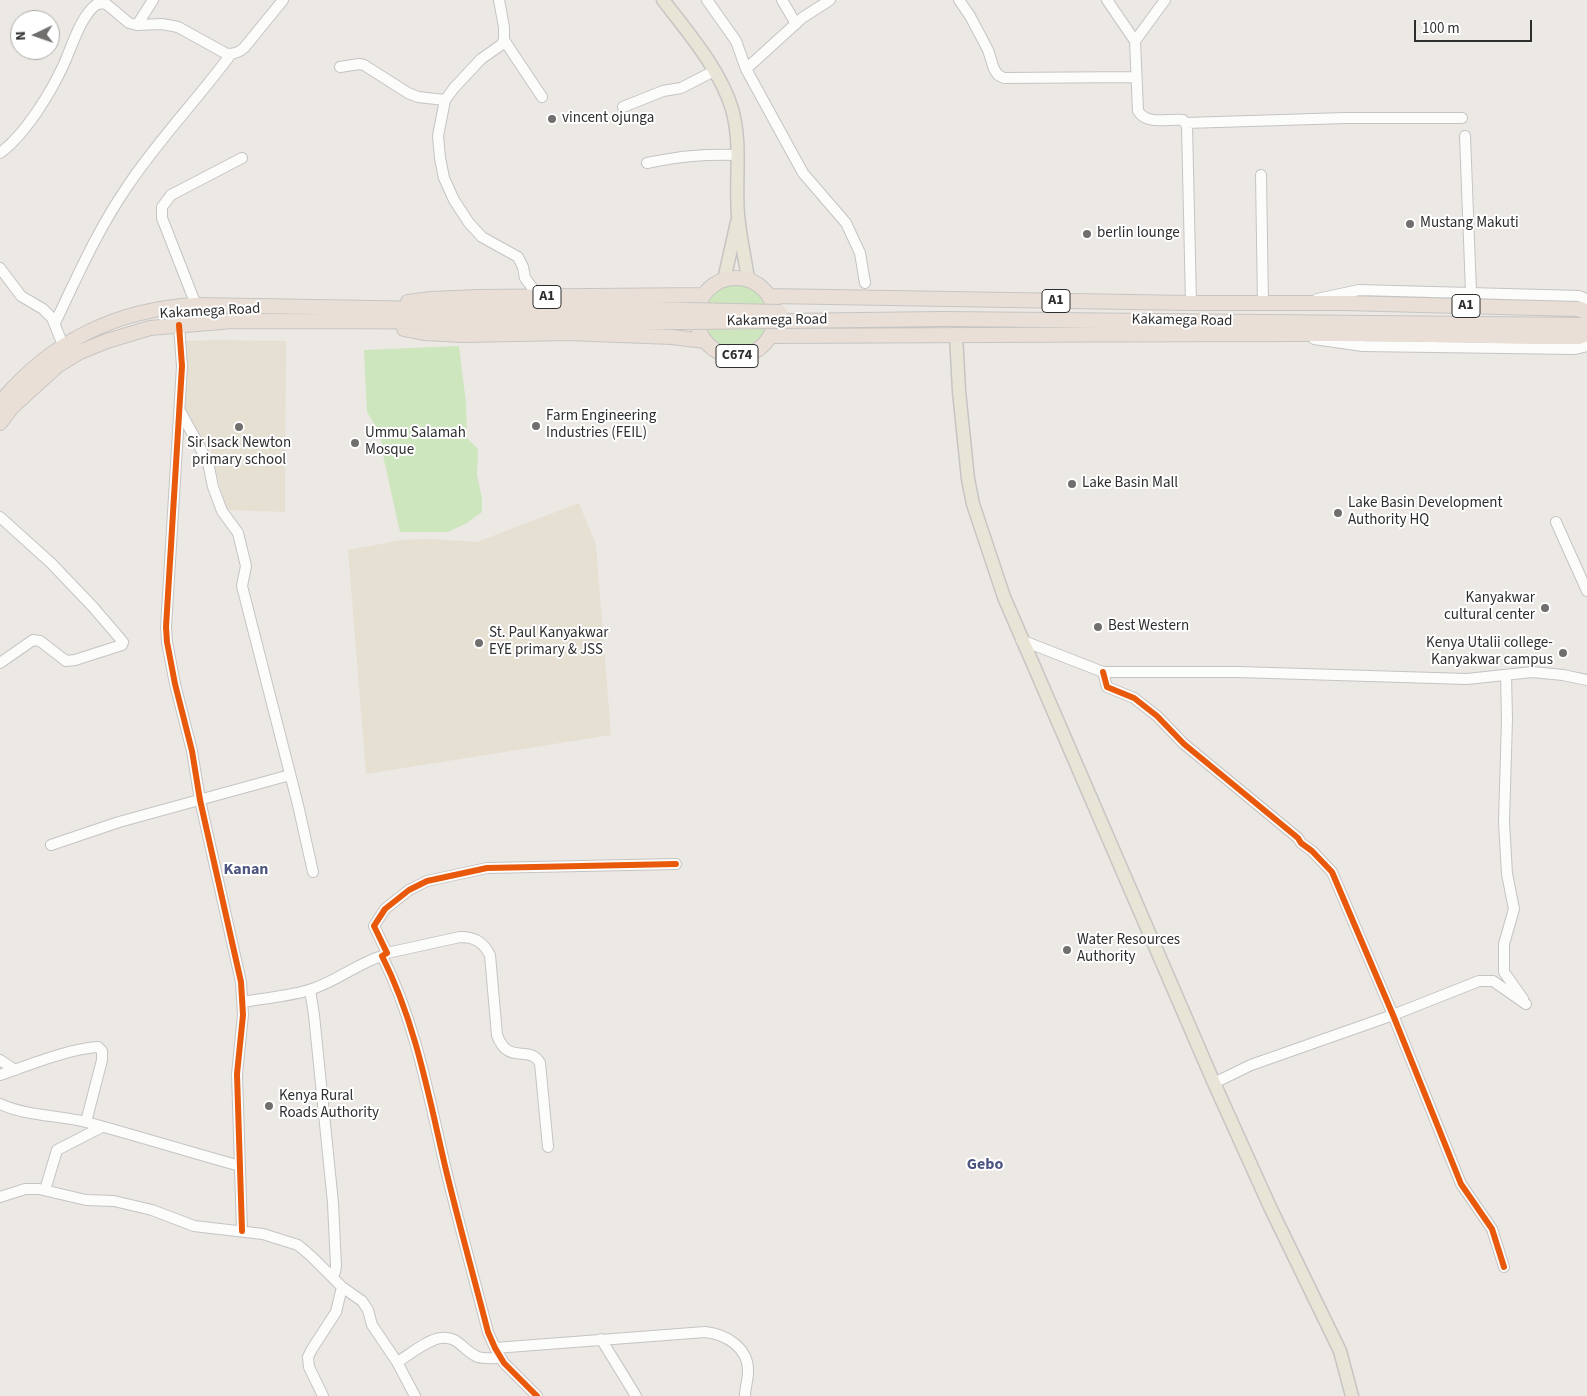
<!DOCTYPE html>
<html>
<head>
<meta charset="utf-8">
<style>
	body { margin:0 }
	#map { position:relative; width:1587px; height:1396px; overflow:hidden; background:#ece8e4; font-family:"Source Sans 3",sans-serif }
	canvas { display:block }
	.north { position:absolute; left:10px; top:10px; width:50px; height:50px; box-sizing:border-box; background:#fff; border:1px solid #ababab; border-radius:50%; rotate:267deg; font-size:14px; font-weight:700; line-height:20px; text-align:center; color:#2e2e2e }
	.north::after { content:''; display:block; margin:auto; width:18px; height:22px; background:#706f6e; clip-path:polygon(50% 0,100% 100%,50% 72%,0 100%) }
	.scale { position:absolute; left:1414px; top:20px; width:118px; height:22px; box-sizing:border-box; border:2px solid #2e2e2e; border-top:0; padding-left:6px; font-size:15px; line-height:18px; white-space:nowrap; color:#2e2e2e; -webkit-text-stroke:4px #fff; paint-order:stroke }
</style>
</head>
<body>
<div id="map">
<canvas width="1587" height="1396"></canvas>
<div class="north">N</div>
<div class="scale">100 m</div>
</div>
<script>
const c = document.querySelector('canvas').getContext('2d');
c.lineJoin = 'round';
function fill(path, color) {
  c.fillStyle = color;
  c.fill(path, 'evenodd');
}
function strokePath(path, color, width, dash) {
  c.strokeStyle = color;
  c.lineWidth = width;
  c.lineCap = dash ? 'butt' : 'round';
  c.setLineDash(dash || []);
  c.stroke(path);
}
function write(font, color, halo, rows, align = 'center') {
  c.font = font + ' "Source Sans 3",sans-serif';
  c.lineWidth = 4;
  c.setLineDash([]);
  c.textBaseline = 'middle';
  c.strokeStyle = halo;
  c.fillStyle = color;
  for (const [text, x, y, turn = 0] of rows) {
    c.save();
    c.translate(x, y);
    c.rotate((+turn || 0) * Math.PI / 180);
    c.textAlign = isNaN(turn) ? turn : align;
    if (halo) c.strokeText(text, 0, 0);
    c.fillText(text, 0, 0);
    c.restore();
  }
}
const education = new Path2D(`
	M 216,340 L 286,341 L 285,512 L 226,510 L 210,447 L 202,446 L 183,408 L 183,341 Z
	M 579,503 L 596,545 L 611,735 L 366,774 L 348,550 L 402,540 L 431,539 L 477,542 Z`);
const green = new Path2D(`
	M704 316a32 32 0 1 1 64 0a32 32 0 1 1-64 0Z
	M 459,346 L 466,403 L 467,438 L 478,449 L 477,475 L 482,498 L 482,512 L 467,523 L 448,532 L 400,532 L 384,460 L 380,434 L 367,412 L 364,350 Z`);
const minor = new Path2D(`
	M 499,0 L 504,27 L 504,40 L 501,45 L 481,59 L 454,88 L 445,100 L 438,136 L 440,158 L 444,178 L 454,200 L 469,223 L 482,237 L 518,257 L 523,267 L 525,278 L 540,298
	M 707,0 L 736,41 L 746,69 L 803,173 L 846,223 L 860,253 L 865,283
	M 782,0 L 796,24
	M 959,0 L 970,16 L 988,50 L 994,69 L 998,75 L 1004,78 L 1136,77
	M 1107,0 L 1135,41
	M 1165,0 L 1135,41 L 1138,111 C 1148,126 1168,118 1183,120 L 1187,126 L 1191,303
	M 137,25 L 153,0
	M 504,40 L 542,97
	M 340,67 L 359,64 L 364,65 L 408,93 L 418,97 L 445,100
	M 746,69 L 802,18 L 830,0
	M 623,107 L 663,91 L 681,88 L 714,71
	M 1186,123 L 1345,118 L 1462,118
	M 1465,136 L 1471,292
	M 0,153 C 26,134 51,92 64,64 C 72,46 81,15 97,4 L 105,3 L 129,23 L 137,25 L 162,24 L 178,27 L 225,53 C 233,55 238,53 244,48 L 283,0
	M 647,163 C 681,156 704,154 738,155
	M 1261,175 L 1263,304
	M 0,268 L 21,296 L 43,309 L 52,318 L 63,345
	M 1317,299 L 1359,290 L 1579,296 L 1587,299
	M 196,305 L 162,218 L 162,207 L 171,195 L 242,158
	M 55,323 C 77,277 98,229 127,187 C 158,140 198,99 231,54
	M 179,325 L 182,366 L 166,627 L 167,642 L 175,684 L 192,751 L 200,800 L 241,982 L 243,1015 L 237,1074 L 242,1231
	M 1314,339 L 1363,346 L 1575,349 L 1587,346
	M 180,411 L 208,462 L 213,487 L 222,511 L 238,533 L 246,566 L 242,586 L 298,805 L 313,872
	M 0,517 L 51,563 L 93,607 L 123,642 L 122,645 L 75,660 L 66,661 L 40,641 L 33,640 L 0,663
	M 1556,522 L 1587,591
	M 1021,640 L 1103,672 L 1238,672 L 1467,679 L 1532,672 L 1563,675 L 1587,680
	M 1103,672 L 1107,687 L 1134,698 L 1157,716 L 1184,744 L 1298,838 L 1301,843 L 1312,851 L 1332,872 L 1393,1015 L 1461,1184 L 1492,1229 L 1504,1267
	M 1506,675 L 1507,719 L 1504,822 L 1507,874 L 1514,909 L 1504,944 L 1504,972 L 1523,999
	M 51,845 L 119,822 L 290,775
	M 387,953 L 460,937 C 475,937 483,942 490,955 L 497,1035 C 508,1066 529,1044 540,1063 L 548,1147
	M 310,990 L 314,1015 L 333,1203 L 336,1266 L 335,1272 L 332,1277
	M 243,1002 C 264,998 293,996 312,989 C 337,981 358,963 382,956
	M 0,1060 L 15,1070
	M 0,1075 C 26,1066 71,1048 98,1047 L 102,1051 L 102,1060 L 86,1122
	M 1214,1083 L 1251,1065 L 1393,1015 L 1479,981 L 1493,981 L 1526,1004
	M 0,1104 C 27,1116 57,1115 86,1122 C 138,1136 189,1152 240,1166
	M 45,1190 L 57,1150 L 102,1127
	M 0,1197 L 25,1189 L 39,1189 L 86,1200 L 114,1201 L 152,1210 L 194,1226 L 263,1234 L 298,1245 L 311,1256 L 342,1287 L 362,1301 L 368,1310 L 372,1325 L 397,1362 L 415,1396
	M 601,1339 L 636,1396
	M 495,1348 L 705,1332 C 726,1334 749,1348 748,1372 C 748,1380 745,1388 745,1396
	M 397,1362 C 408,1356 428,1339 441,1338 C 458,1335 464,1352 478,1357 C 485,1359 494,1358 501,1358
	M 323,1396 L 309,1367 L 308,1357 L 312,1349 L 336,1312 L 342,1287
	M 537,1396 L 504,1363 L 495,1348 L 488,1332 C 474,1278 459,1224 446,1170 C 429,1098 416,1023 382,956 L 387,953 L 374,926 L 385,909 L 409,890 L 427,881 L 487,868 L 676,864`);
const major = new Path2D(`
	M 663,0 C 687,31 721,71 732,109 C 742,144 735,180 738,215 C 740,237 745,258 748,279
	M 724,280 L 737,222
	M 956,334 L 959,391 L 968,479 L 973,504 L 1004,597 L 1214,1083 L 1270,1207 L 1340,1351 L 1352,1396`);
const highway = new Path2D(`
	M697 317a39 39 0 1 1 78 0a39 39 0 1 1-78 0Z
	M 769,296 L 1191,303 L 1344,303 L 1578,309 L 1587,312
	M 408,302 L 431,299 L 477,297 L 704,295
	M 780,321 L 943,319 L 1587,325
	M 404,329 L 424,333 L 464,335 L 568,333 L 672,337 L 705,341
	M 771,336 C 951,334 1131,335 1311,334 C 1400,333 1489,337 1579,337 L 1587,334
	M 0,403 C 50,342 117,309 196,305 L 433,309 L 567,308 L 689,310
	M 0,423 L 12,407 L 57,366 L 80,352 L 107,341 L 150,328 L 232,321 L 689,322`);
const highwayBridge = new Path2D(`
	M 689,310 L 780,312
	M 689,322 L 779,321`);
const cycleway = new Path2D(`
	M 179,325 L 182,366 L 166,627 L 167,642 L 175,684 L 192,751 L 200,800 L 241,982 L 243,1015 L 237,1074 L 242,1231
	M 1103,672 L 1107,687 L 1134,698 L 1157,716 L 1184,744 L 1298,838 L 1301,843 L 1312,851 L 1332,872 L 1393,1015 L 1461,1184 L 1492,1229 L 1504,1267
	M 537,1396 L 504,1363 L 495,1348 L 488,1332 C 474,1278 459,1224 446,1170 C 429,1098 416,1023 382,956 L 387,953 L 374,926 L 385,909 L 409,890 L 427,881 L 487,868 L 676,864`);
const markers = [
	[552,119,5,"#706f6e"],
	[1410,224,5,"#706f6e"],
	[1087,234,5,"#706f6e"],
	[536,426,5,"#706f6e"],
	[239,427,5,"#706f6e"],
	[355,443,5,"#706f6e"],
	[1072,484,5,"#706f6e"],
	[1338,513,5,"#706f6e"],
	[1545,608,5,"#706f6e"],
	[1098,627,5,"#706f6e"],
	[479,643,5,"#706f6e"],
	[1563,653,5,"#706f6e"],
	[1067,950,5,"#706f6e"],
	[269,1106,5,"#706f6e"]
];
const shields = [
	[547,297,28],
	[1056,301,28],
	[1466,306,28],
	[737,356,42]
];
const shieldNames = [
	["A1",547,297],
	["A1",1056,301],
	["A1",1466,306],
	["C674",737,356]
];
const poiNames = [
	["vincent ojunga",562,119],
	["Mustang Makuti",1420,224],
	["berlin lounge",1097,234],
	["Farm Engineering",546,417],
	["Industries (FEIL)",546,434],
	["Ummu Salamah",365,434],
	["Mosque",365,451],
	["Sir Isack Newton",239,444,"center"],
	["primary school",239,461,"center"],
	["Lake Basin Mall",1082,484],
	["Lake Basin Development",1348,504],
	["Authority HQ",1348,521],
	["Kanyakwar",1535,599,"right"],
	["cultural center",1535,616,"right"],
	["Best Western",1108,627],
	["St. Paul Kanyakwar",489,634],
	["EYE primary & JSS",489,651],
	["Kenya Utalii college-",1553,644,"right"],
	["Kanyakwar campus",1553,661,"right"],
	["Water Resources",1077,941],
	["Authority",1077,958],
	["Kenya Rural",279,1097],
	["Roads Authority",279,1114]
];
const streetNames = [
	["Kakamega Road",210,312,-3],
	["Kakamega Road",777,321,-1],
	["Kakamega Road",1182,321,1]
];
const neighbourhoodNames = [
	["Kanan",246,870],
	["Gebo",985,1165]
];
fill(education, '#e6e0d3');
fill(green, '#cee6be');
strokePath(minor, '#c5c4c5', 12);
strokePath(major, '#c6c5c4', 15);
strokePath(highway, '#c6c5c4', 16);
strokePath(minor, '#fcfcfb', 10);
strokePath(major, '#e8e4d6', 12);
strokePath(highway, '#eadfd6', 14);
strokePath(highwayBridge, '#c6c5c4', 16, []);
strokePath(highwayBridge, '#eadfd6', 14);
strokePath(cycleway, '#e8590c', 6);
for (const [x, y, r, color] of markers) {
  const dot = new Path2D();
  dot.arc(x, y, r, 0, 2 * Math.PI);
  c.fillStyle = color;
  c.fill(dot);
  strokePath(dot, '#fff', 2);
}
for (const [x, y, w] of shields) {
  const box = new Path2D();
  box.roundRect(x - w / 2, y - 11.5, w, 23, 4);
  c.fillStyle = '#fff';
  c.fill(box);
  strokePath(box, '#2e2e2e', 1);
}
write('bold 14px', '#2e2e2e', null, shieldNames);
write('15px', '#2e2e2e', '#fff', poiNames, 'left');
write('15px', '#2e2e2e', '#fff', streetNames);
write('bold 16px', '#4d5680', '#fff', neighbourhoodNames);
</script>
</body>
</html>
